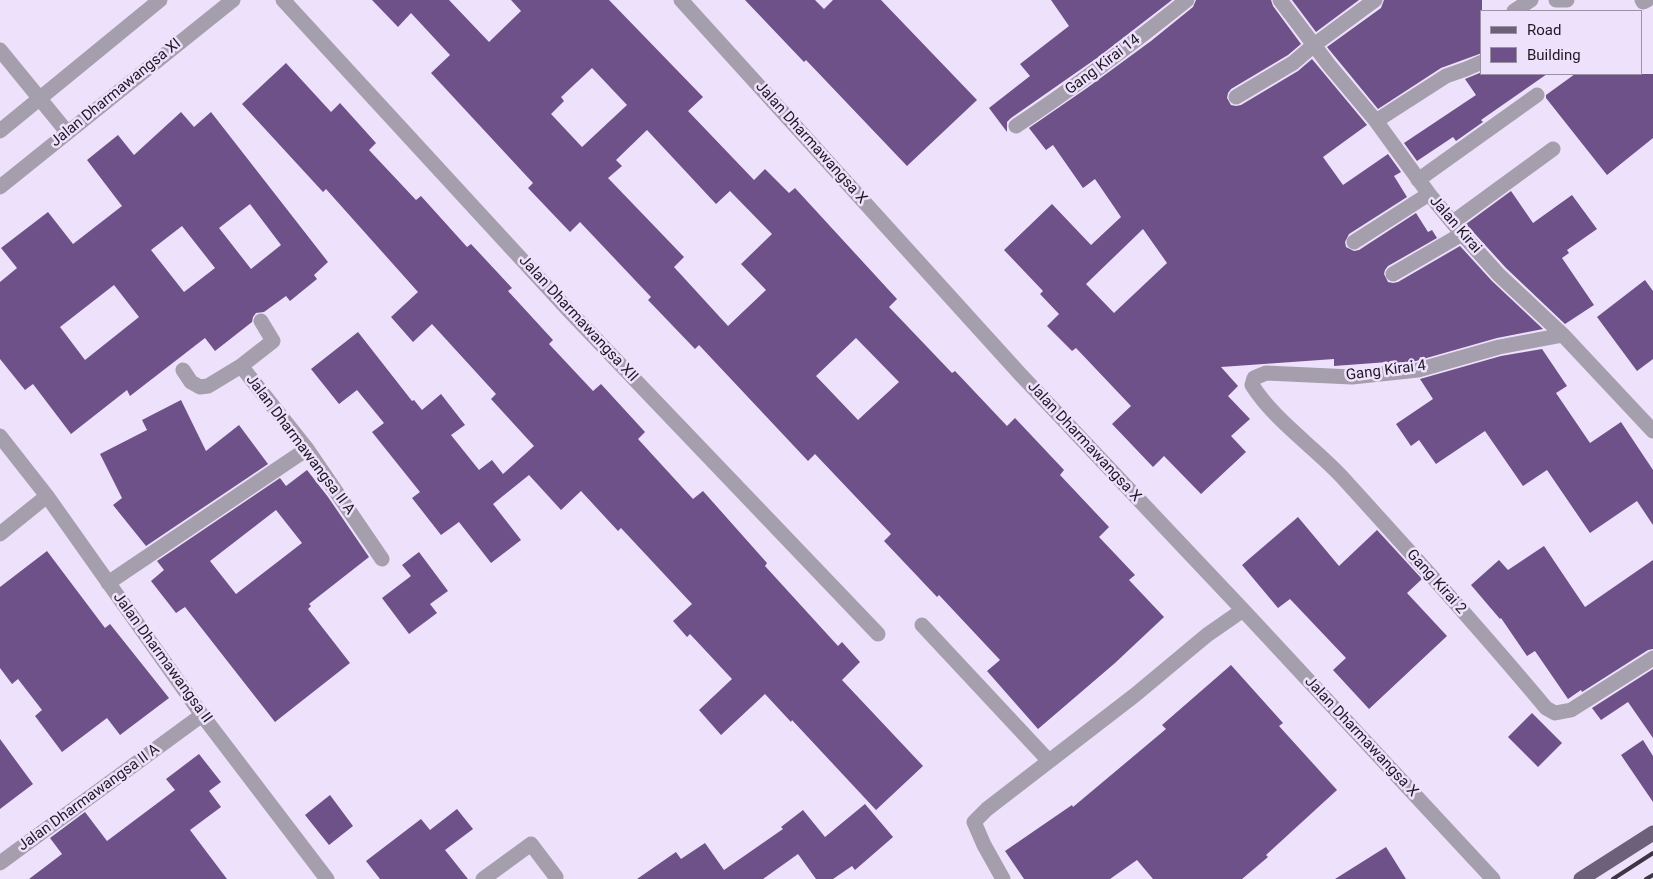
<!DOCTYPE html>
<html>
<head>
<meta charset="utf-8">
<style>
	body { margin:0 }
	#map { position:relative; width:1653px; height:879px; overflow:hidden; background:#eee1fc; font-family:Roboto,sans-serif }
	canvas { display:block }
	.legend { position:absolute; left:1480px; top:10px; width:162px; height:65px; box-sizing:border-box; background:#eee1fc; border:1px solid #9b91a6; margin:0; padding:6px 9px; list-style:none; font-size:15px; color:#1f1925 }
	.legend li { display:flex; align-items:center; gap:10px; height:25px }
	.legend b { width:25px; border:1px solid #9b91a6 }
</style>
</head>
<body>
<div id="map">
<canvas width="1653" height="879"></canvas>
<ul class="legend">
<li><b style="height:6px;background:#6d617a"></b>Road</li>
<li><b style="height:14px;background:#6d5188"></b>Building</li>
</ul>
</div>
<script>
const c = document.querySelector('canvas').getContext('2d');
c.lineJoin = 'round';
function fill(path, color) {
  c.fillStyle = color;
  c.fill(path, 'evenodd');
}
function strokePath(path, color, width, dash) {
  c.strokeStyle = color;
  c.lineWidth = width;
  c.lineCap = dash ? 'butt' : 'round';
  c.setLineDash(dash || []);
  c.stroke(path);
}
function write(font, color, halo, rows, align = 'center') {
  c.font = font + ' Roboto,sans-serif';
  c.lineWidth = 5;
  c.setLineDash([]);
  c.textBaseline = 'middle';
  c.strokeStyle = halo;
  c.fillStyle = color;
  for (const [text, x, y, turn = 0] of rows) {
    c.save();
    c.translate(x, y);
    c.rotate((+turn || 0) * Math.PI / 180);
    c.textAlign = isNaN(turn) ? turn : align;
    if (halo) c.strokeText(text, 0, 0);
    c.fillText(text, 0, 0);
    c.restore();
  }
}
const building = new Path2D(`
	M 372,0 L 449,0 L 489,42 L 521,11 L 511,0 L 609,0 L 703,97 L 688,111 L 754,180 L 765,169 L 789,193 L 795,188 L 897,299 L 889,307 L 952,373 L 955,371 L 1007,426 L 1015,418 L 1064,470 L 1060,475 L 1109,527 L 1099,537 L 1135,575 L 1129,580 L 1164,617 L 1115,663 L 1038,729 L 987,671 L 1000,660 L 939,595 L 937,597 L 884,541 L 891,534 L 815,454 L 808,461 L 699,345 L 695,349 L 648,300 L 651,297 L 580,222 L 570,232 L 528,188 L 533,183 L 431,73 L 450,55 L 411,13 L 398,27 ZM 592,68 L 627,105 L 582,147 L 551,114 L 564,101 L 561,97 ZM 647,130 L 716,204 L 730,191 L 772,234 L 741,264 L 766,290 L 728,326 L 674,267 L 684,257 L 608,178 L 622,166 L 616,160 ZM 856,338 L 899,382 L 858,420 L 816,376 Z
	M 745,0 L 815,0 L 824,9 L 833,0 L 881,0 L 977,100 L 907,166 L 806,60 L 804,62 Z
	M 1051,0 L 1172,0 L 1097,58 L 1011,118 L 1007,122 L 1007,132 L 989,108 L 1030,76 L 1020,64 L 1069,26 Z
	M 1196,0 L 1271,0 L 1273,6 L 1301,44 L 1288,55 L 1231,89 L 1228,93 L 1227,98 L 1231,105 L 1236,106 L 1241,105 L 1298,71 L 1312,59 L 1367,125 L 1323,157 L 1343,185 L 1388,154 L 1401,172 L 1394,176 L 1407,197 L 1349,234 L 1345,242 L 1346,247 L 1354,251 L 1359,250 L 1416,213 L 1428,232 L 1432,230 L 1437,238 L 1388,266 L 1385,270 L 1384,274 L 1388,282 L 1393,283 L 1398,282 L 1460,246 L 1492,281 L 1543,329 L 1497,338 L 1416,361 L 1388,364 L 1388,362 L 1334,366 L 1334,359 L 1221,367 L 1238,386 L 1228,396 L 1250,419 L 1231,436 L 1246,452 L 1201,494 L 1164,456 L 1153,467 L 1112,424 L 1131,406 L 1076,348 L 1072,351 L 1047,326 L 1059,314 L 1040,294 L 1043,291 L 1004,250 L 1052,204 L 1091,245 L 1121,217 L 1095,179 L 1083,188 L 1053,145 L 1046,150 L 1029,128 L 1087,88 L 1151,41 L 1193,7 ZM 1143,229 L 1167,263 L 1114,313 L 1086,284 Z
	M 1292,0 L 1359,0 L 1316,32 Z
	M 1384,0 L 1482,0 L 1482,53 L 1441,68 L 1378,109 L 1327,47 L 1381,8 Z
	M 286,63 L 331,112 L 340,103 L 376,143 L 369,150 L 416,200 L 421,196 L 467,247 L 471,244 L 512,288 L 508,291 L 553,340 L 549,344 L 593,391 L 601,384 L 645,432 L 638,439 L 693,499 L 703,491 L 767,563 L 765,566 L 838,646 L 842,642 L 860,662 L 842,680 L 923,766 L 876,810 L 792,720 L 791,722 L 765,694 L 721,735 L 699,710 L 732,679 L 690,634 L 687,637 L 673,621 L 692,604 L 621,528 L 618,531 L 581,491 L 561,510 L 529,475 L 493,504 L 521,540 L 491,563 L 459,522 L 441,535 L 412,498 L 420,492 L 372,432 L 384,423 L 357,390 L 339,404 L 311,369 L 358,332 L 412,401 L 414,400 L 422,410 L 441,394 L 465,425 L 451,435 L 479,470 L 492,460 L 503,474 L 534,446 L 491,399 L 496,394 L 432,324 L 413,342 L 391,317 L 418,292 L 326,189 L 323,192 L 242,104 Z
	M 1482,72 L 1482,74 L 1547,74 L 1481,120 L 1483,122 L 1456,141 L 1453,137 L 1417,161 L 1404,143 L 1476,95 L 1465,79 Z
	M 1575,74 L 1653,74 L 1653,138 L 1607,175 L 1546,98 L 1546,95 Z
	M 181,112 L 194,127 L 211,112 L 328,262 L 314,275 L 317,279 L 290,301 L 286,296 L 264,312 L 256,313 L 253,317 L 252,322 L 215,351 L 205,338 L 130,396 L 127,390 L 71,434 L 33,384 L 25,390 L 0,359 L 0,282 L 17,268 L 1,248 L 48,212 L 73,244 L 122,206 L 87,160 L 118,135 L 134,155 ZM 250,204 L 281,245 L 251,269 L 219,228 ZM 182,226 L 215,268 L 184,292 L 151,250 ZM 114,285 L 139,317 L 85,360 L 60,327 Z
	M 1511,191 L 1533,223 L 1572,195 L 1597,229 L 1567,250 L 1569,253 L 1562,258 L 1594,305 L 1565,324 L 1506,268 L 1466,224 Z
	M 1645,280 L 1653,291 L 1653,359 L 1637,371 L 1597,317 Z
	M 1542,349 L 1567,386 L 1556,393 L 1590,443 L 1621,422 L 1653,470 L 1653,525 L 1637,501 L 1590,533 L 1547,470 L 1523,486 L 1485,431 L 1436,464 L 1419,440 L 1411,446 L 1396,424 L 1433,399 L 1420,379 L 1501,356 Z
	M 181,400 L 206,451 L 239,425 L 268,464 L 146,546 L 113,505 L 122,498 L 100,454 L 147,430 L 142,420 Z
	M 307,470 L 328,497 L 369,557 L 309,604 L 311,606 L 308,609 L 350,663 L 275,722 L 185,607 L 176,613 L 151,581 L 164,570 L 157,561 L 280,478 L 286,486 ZM 276,510 L 302,543 L 236,594 L 210,561 Z
	M 1298,517 L 1339,566 L 1377,530 L 1422,579 L 1407,593 L 1447,636 L 1369,709 L 1333,670 L 1346,658 L 1290,599 L 1278,608 L 1242,565 Z
	M 1544,546 L 1585,607 L 1653,560 L 1653,649 L 1648,650 L 1582,692 L 1581,690 L 1568,699 L 1535,651 L 1527,656 L 1501,618 L 1500,619 L 1471,585 L 1499,560 L 1508,570 Z
	M 47,551 L 105,628 L 110,624 L 169,698 L 120,735 L 107,718 L 62,752 L 35,716 L 42,710 L 18,679 L 12,684 L 0,668 L 0,587 Z
	M 419,552 L 448,591 L 430,604 L 437,613 L 409,634 L 382,598 L 411,576 L 402,565 Z
	M 1231,665 L 1283,723 L 1279,726 L 1337,790 L 1266,855 L 1268,857 L 1242,879 L 1153,879 L 1137,860 L 1110,879 L 1024,879 L 1005,851 L 1072,805 L 1073,807 L 1166,729 L 1162,725 Z
	M 1653,669 L 1653,738 L 1628,702 L 1601,720 L 1592,708 Z
	M 1532,713 L 1562,743 L 1538,767 L 1508,737 Z
	M 0,739 L 33,784 L 0,809 Z
	M 1643,740 L 1653,756 L 1653,802 L 1621,755 Z
	M 199,754 L 221,782 L 209,791 L 221,807 L 190,830 L 227,879 L 29,879 L 62,854 L 50,838 L 85,812 L 107,841 L 175,790 L 166,779 Z
	M 330,795 L 353,826 L 329,845 L 305,815 Z
	M 865,804 L 893,837 L 855,870 L 852,866 L 833,879 L 816,879 L 798,854 L 763,879 L 637,879 L 676,852 L 681,859 L 705,843 L 724,870 L 783,829 L 781,827 L 803,810 L 825,837 Z
	M 457,809 L 473,829 L 445,850 L 468,879 L 380,879 L 366,861 L 421,819 L 430,830 Z
	M 1386,847 L 1406,879 L 1335,879 Z`);
const minor = new Path2D(`
	M 283,0 L 571,313 L 878,634
	M 681,0 L 1020,374 L 1243,610 L 1493,879
	M 1280,0 L 1329,65 L 1376,121 L 1429,194 L 1462,234 L 1499,275 L 1563,335 L 1653,431
	M 1556,0 L 1567,0
	M 1642,0 L 1643,2 L 1647,0
	M 1514,11 L 1531,0
	M 0,50 L 67,132
	M 1236,97 L 1293,63 L 1314,45 L 1375,0
	M 1376,121 L 1446,76 L 1466,69 L 1482,62
	M 1016,126 C 1075,87 1131,45 1187,0
	M 0,131 L 160,0
	M 1418,180 L 1537,95
	M 0,187 L 233,0
	M 1453,222 L 1553,149
	M 1354,242 L 1429,194
	M 1393,274 L 1462,234
	M 1563,335 L 1499,347 L 1418,370 L 1352,377 L 1266,373 L 1254,378 L 1252,385 C 1274,420 1314,447 1342,477 C 1411,553 1480,629 1546,708 L 1555,713 L 1571,710 L 1653,658
	M 241,366 L 273,341 L 261,321
	M 183,370 L 191,382 L 200,387 L 208,386 L 241,366 L 307,449 L 382,559
	M 0,436 L 47,496 L 202,715 L 327,879
	M 0,534 L 47,496
	M 108,583 L 307,449
	M 922,625 L 1049,761
	M 0,863 L 202,715
	M 483,879 L 531,844 L 556,877
	M 1003,879 L 984,845 L 974,822 L 987,809 L 1135,695 L 1207,635 L 1243,610`);
const major = new Path2D(`
	M 1581,879 L 1653,833`);
const rail = new Path2D(`
	M 1613,879 L 1653,853
	M 1646,879 L 1653,875`);
const streetNames = [
	["Gang Kirai 14",1103,65,-37],
	["Jalan Dharmawangsa XI",116,93,-39],
	["Jalan Dharmawangsa X",811,143,48],
	["Jalan Kirai",1455,225,49],
	["Jalan Dharmawangsa XII",578,319,47],
	["Gang Kirai 4",1386,371,-7],
	["Jalan Dharmawangsa X",1084,442,47],
	["Jalan Dharmawangsa II A",300,445,53],
	["Gang Kirai 2",1436,582,48],
	["Jalan Dharmawangsa II",162,658,54],
	["Jalan Dharmawangsa X",1361,737,47],
	["Jalan Dharmawangsa II A",89,798,-36]
];
fill(building, '#6d5188');
strokePath(minor, '#a59eac', 15);
strokePath(major, '#6d617a', 15);
strokePath(rail, '#3c3543', 4);
write('15px', '#1f1925', '#eee1fc', streetNames);
</script>
</body>
</html>
